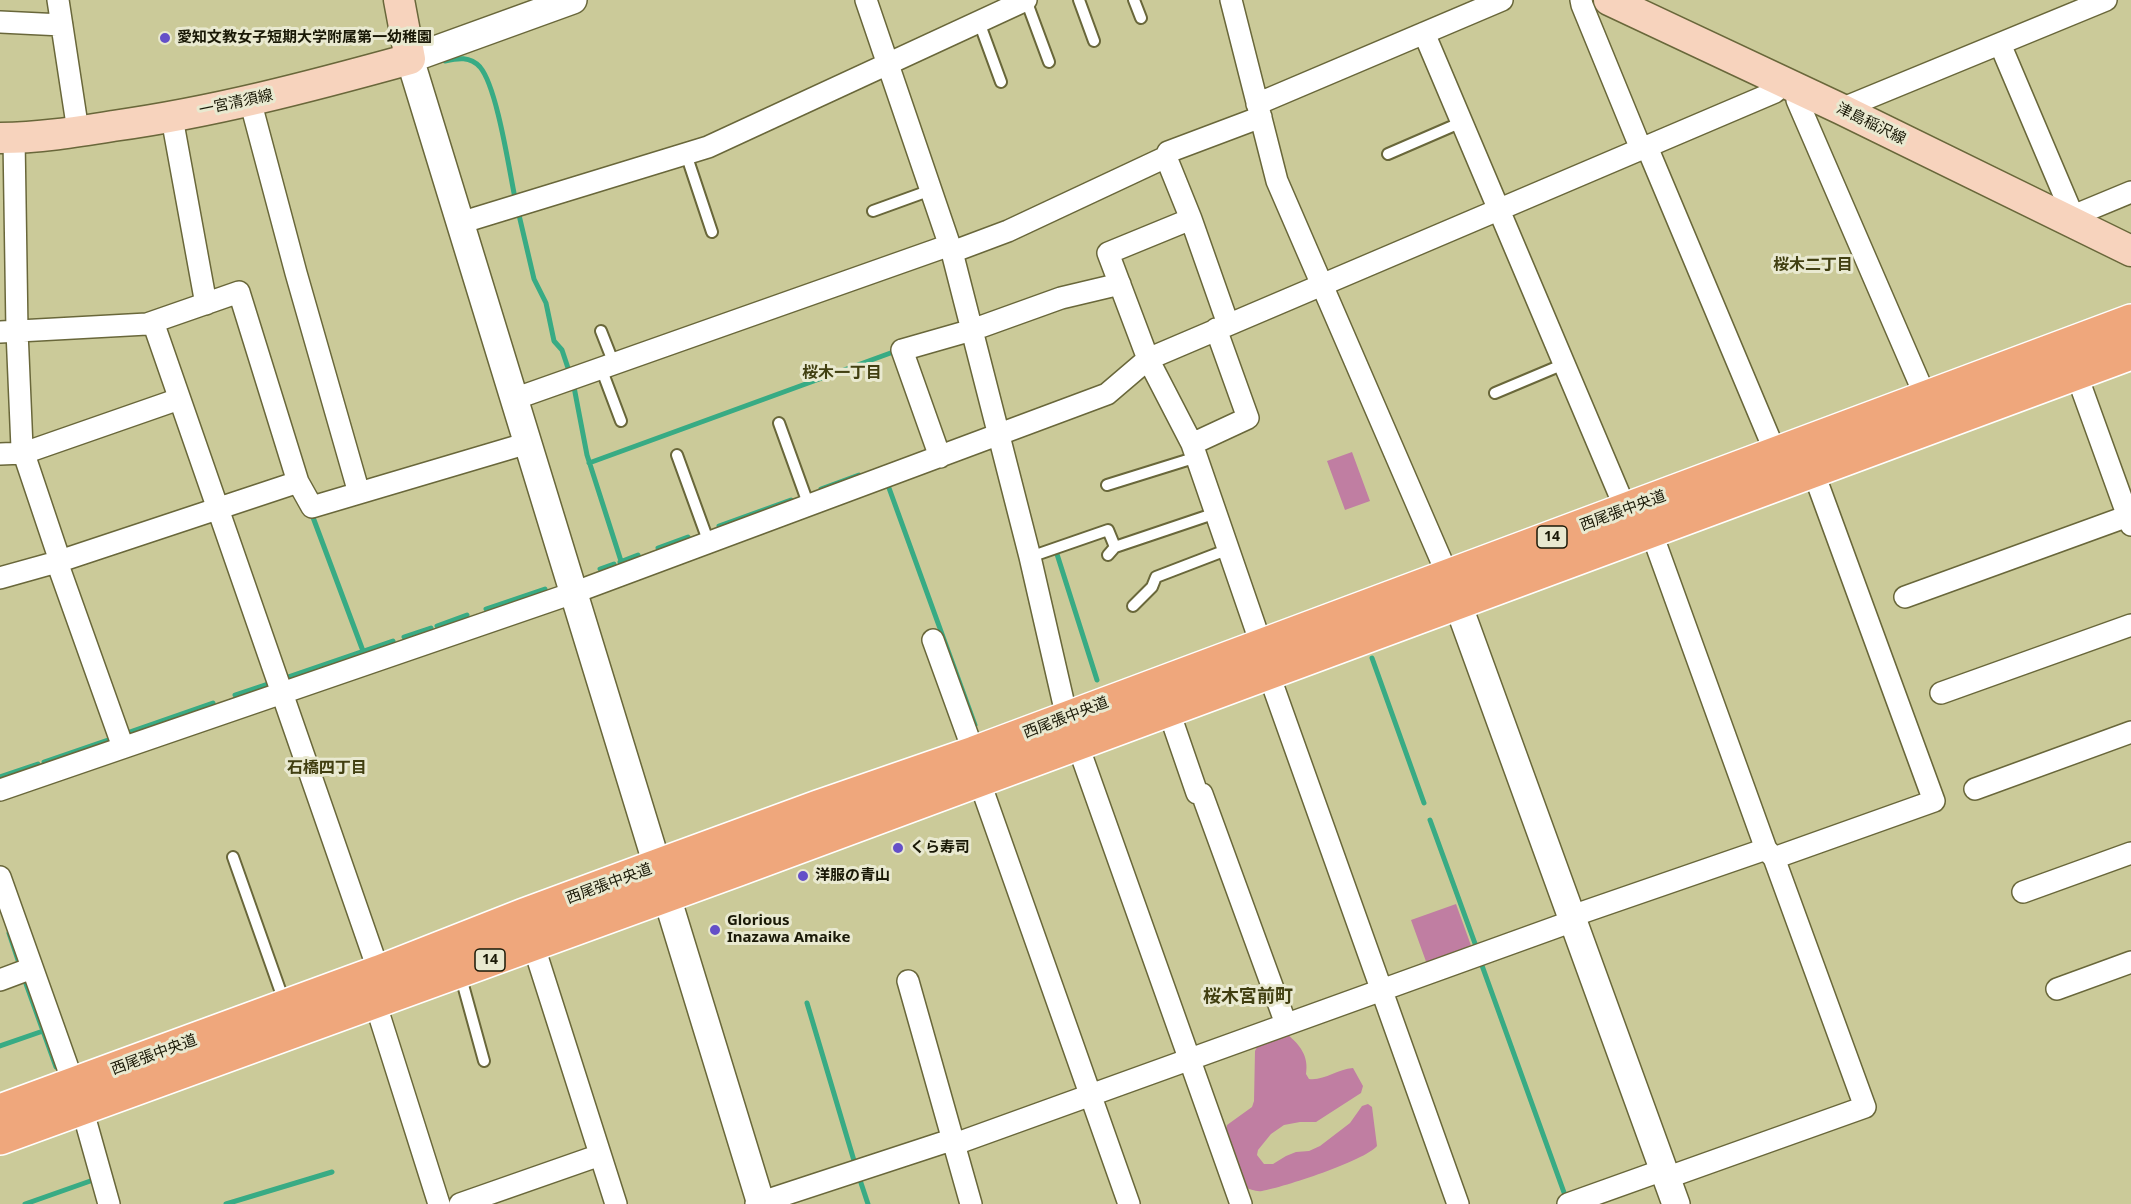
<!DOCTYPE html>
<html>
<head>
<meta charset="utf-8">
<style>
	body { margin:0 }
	canvas { display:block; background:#cbca99 }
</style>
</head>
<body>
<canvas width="2131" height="1204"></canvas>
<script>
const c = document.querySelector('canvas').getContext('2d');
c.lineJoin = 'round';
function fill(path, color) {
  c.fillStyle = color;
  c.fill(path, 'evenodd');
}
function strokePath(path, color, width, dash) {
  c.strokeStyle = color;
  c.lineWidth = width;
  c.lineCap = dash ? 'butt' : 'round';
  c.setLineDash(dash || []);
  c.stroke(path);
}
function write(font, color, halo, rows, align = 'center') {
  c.font = font + ' "Noto Sans","Noto Sans JP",sans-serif';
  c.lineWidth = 6;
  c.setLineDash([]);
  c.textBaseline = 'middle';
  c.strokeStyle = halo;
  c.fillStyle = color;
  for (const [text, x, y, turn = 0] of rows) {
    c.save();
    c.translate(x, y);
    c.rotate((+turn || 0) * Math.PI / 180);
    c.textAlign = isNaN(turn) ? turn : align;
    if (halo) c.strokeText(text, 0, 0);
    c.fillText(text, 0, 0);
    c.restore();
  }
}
const green = new Path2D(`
	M 1352,452 L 1370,501 L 1345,510 L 1327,461 Z
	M 1456,904 L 1473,951 L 1428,967 L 1411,920 Z
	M 1287,1034 C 1300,1045 1309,1056 1306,1074 L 1309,1079 C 1324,1081 1337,1069 1353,1068 L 1363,1086 L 1361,1093 L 1316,1122 L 1300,1122 L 1284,1125 L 1271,1134 L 1258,1150 L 1257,1155 L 1264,1164 L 1273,1164 L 1286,1156 L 1296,1152 L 1309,1151 L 1320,1146 L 1350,1123 L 1362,1106 L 1368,1104 L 1372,1107 L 1377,1146 C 1364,1161 1284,1187 1262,1191 C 1256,1192 1250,1189 1244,1187 L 1225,1133 L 1227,1125 L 1252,1107 L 1254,1101 L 1255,1051 L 1259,1043 Z`);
const stream = new Path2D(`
	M 445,61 C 458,58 470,56 480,67 C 497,87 509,169 515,198
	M 519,215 L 534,279 L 546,303 L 554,341 L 562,350 L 570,374
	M 574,387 L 587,455 L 621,561
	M 589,463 L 896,351
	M 889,488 L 975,725
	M 821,489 L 859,475
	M 311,512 L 363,651
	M 719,526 L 791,500
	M 658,548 L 688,537
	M 1056,551 L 1097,680
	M 620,562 L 638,555
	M 600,569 L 614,564
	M 486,609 L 545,589
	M 437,626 L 467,615
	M 404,637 L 431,628
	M 1372,658 L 1424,803
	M 288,677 L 393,641
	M 235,695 L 268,684
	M 124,734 L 213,703
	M 44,762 L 111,739
	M 0,777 L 38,764
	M 1430,820 L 1477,949
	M 9,933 L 19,963
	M 1480,960 L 1566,1198
	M 25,981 L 56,1067
	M 807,1003 L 855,1164
	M 0,1046 L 43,1031
	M 860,1180 L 868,1204
	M 25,1204 L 96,1179
	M 226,1204 L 332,1172`);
const service = new Path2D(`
	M 1026,0 L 1049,62
	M 1079,0 L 1094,41
	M 1134,0 L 1141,18
	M 979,22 L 1001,82
	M 686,154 L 712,232
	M 1388,154 L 1462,122
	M 873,211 L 931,190
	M 601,331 L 614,364
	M 601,368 L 621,421
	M 1495,393 L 1564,364
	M 779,423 L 809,506
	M 677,455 L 709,543
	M 1107,485 L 1197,457
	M 1108,555 L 1115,547 L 1216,513
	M 1030,557 L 1108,530 L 1115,547
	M 1133,606 L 1152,587 L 1156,577 L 1229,549
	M 233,857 L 285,1004
	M 460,974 L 484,1061`);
const minor = new Path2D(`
	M 58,0 L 78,131
	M 866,0 L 952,252 L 1030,557 L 1067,718
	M 1231,0 L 1277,181 L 1448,576
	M 1581,0 L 1582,5 L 1641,149
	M 0,22 L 62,25
	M 1424,33 L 1626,510
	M 2000,44 L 2073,216
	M 1800,90 L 1797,100 L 1926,398
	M 250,100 L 296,273 L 359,493
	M 1257,104 L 1502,0
	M 1841,109 L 2106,0
	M 172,118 L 206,304
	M 14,138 L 17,331 L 22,448 L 60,561
	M 1647,147 L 1776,454
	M 1166,157 L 1191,219 L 1228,324
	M 1191,219 L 1108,253 L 1148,359 L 1192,444 L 1261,644
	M 2071,222 L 2073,216 L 2131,192
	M 460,223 L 708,147 L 1026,0
	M 952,252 L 1008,231 L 1166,157 L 1168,152 L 1261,117
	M 153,322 L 379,972
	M 0,332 L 147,324 L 239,292 L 298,482
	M 2076,373 L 2131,525
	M 514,399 L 950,245
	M 1192,444 L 1248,418 L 1216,329
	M 0,454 L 24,453 L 179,399
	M 940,457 L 902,350 L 972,330 L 1061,298 L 1120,284
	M 1651,531 L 1766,849
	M 57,562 L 123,747
	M 0,578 L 57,562 L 298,482 L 312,507 L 528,443
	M 1905,597 L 2128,516
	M 933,640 L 974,753
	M 1268,672 L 1458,1204
	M 1941,693 L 2131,625
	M 1168,709 L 1197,793 L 1202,794 L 1286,1024
	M 1077,743 L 1241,1204
	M 979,780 L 1129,1204
	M 1975,789 L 2131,732
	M 0,790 L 573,593 L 1107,394 L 1148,359 L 1775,92 L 1780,81
	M 0,877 L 74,1085
	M 2023,892 L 2131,853
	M 1572,916 L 1766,849 L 1774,858 L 1934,801 L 1813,471
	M 533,944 L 616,1204
	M 0,980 L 32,968
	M 908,981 L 971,1204
	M 2057,989 L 2131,962
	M 375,1002 L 439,1204
	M 82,1108 L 109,1204
	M 955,1144 L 1573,921
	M 1666,1178 L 1865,1107 L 1774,858
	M 460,1204 L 600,1155
	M 756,1204 L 954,1139
	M 1568,1204 L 1663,1170`);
const tertiary = new Path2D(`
	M 573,0 L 410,59 L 761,1204
	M 1451,585 L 1676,1204`);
const secondary = new Path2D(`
	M 1609,0 L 1841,109 L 2131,251
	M 0,138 C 38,138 76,132 113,126 C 214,112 312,86 410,59 L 399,0`);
const primary = new Path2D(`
	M 0,1111 L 379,972 L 524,915 L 657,866 L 818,807 L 974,753 L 2131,321
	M 0,1138 L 739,869 L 2131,353`);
const markers = [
	[165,38,6,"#644fc8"],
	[898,848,6,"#644fc8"],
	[803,876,6,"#644fc8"],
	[715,930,6,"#644fc8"]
];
const shields = [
	[1552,537,30],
	[490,960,30]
];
const shieldNames = [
	["14",1552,537],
	["14",490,960]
];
const poiNames = [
	["愛知文教女子短期大学附属第一幼稚園",177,38],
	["くら寿司",910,848],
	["洋服の青山",815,876],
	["Glorious",727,921],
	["Inazawa Amaike",727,938]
];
const streetNames = [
	["一宮清須線",236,103,-12],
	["津島稲沢線",1871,124,26],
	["西尾張中央道",1623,511,-20],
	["西尾張中央道",1066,718,-21],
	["西尾張中央道",609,884,-20],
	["西尾張中央道",154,1055,-20]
];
const neighbourhoodNames = [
	["桜木二丁目",1813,265],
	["桜木一丁目",842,373],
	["石橋四丁目",327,768]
];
const quarterNames = [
	["桜木宮前町",1248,997]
];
fill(green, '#c07ea2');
strokePath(stream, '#38ab84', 5);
strokePath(service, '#69673a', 14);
strokePath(minor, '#69673a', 24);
strokePath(tertiary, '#69673a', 30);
strokePath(secondary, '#69673a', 33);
strokePath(primary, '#fff', 36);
strokePath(service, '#fff', 10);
strokePath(minor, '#fff', 21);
strokePath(tertiary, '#fff', 27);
strokePath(secondary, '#f7d3bd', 30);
strokePath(primary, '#efa77c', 33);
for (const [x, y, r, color] of markers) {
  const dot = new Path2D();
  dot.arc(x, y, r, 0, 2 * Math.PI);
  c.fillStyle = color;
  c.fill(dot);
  strokePath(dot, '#e9e9d0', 2);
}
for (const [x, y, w] of shields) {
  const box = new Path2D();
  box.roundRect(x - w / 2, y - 11, w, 22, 4.5);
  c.fillStyle = '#e9e9d0';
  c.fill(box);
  strokePath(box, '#191806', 1.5);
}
write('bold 14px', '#191806', null, shieldNames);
write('bold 15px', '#191806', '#e9e9d0', poiNames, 'left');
write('15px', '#191806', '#e9e9d0', streetNames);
write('bold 16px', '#413f11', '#e9e9d0', neighbourhoodNames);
write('bold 18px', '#413f11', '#e9e9d0', quarterNames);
</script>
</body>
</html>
